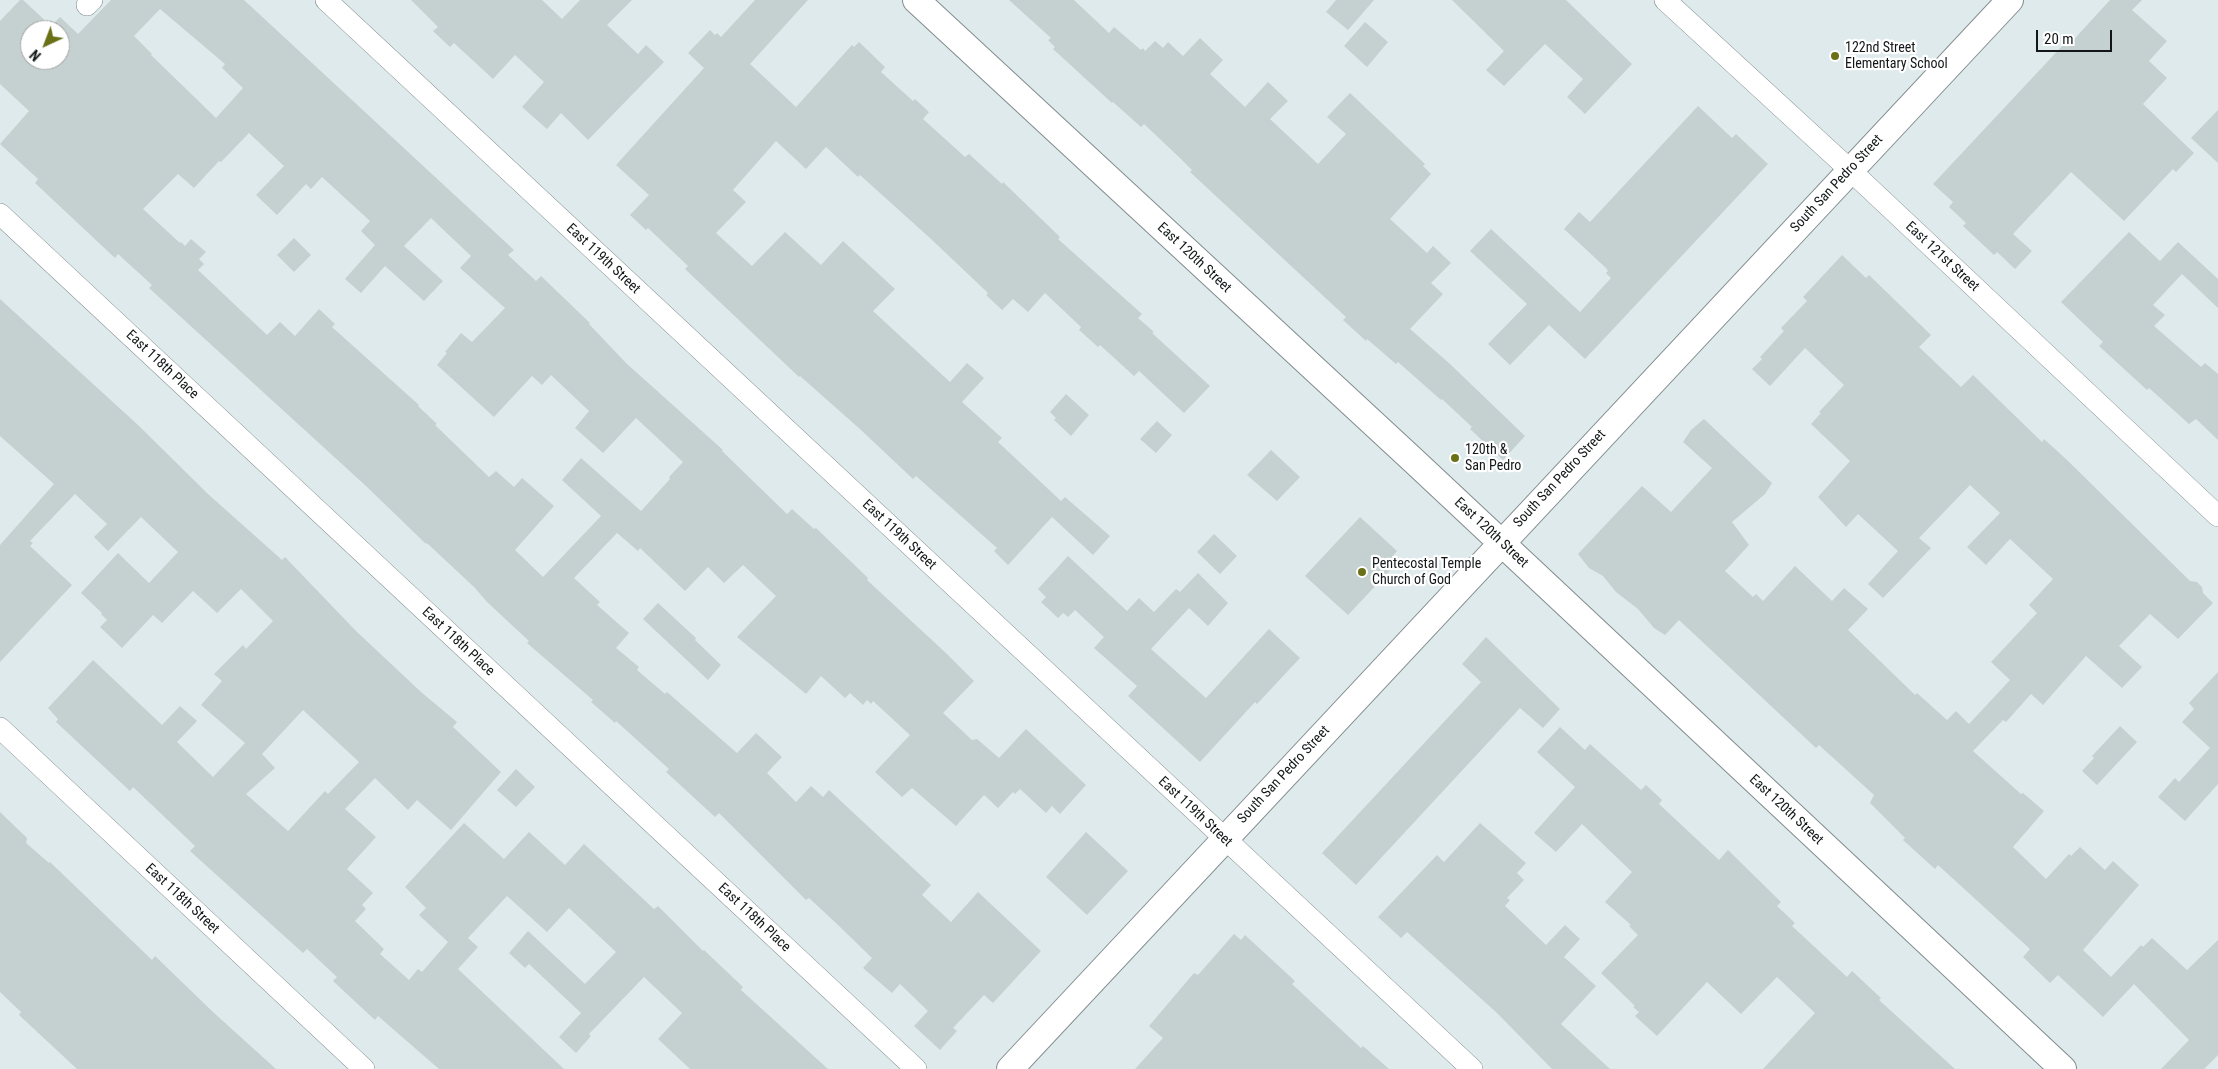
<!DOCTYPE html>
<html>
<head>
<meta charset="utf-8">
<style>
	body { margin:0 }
	#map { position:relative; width:2218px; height:1069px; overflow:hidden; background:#dfeaec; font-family:"Roboto Condensed",sans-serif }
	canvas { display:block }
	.north { position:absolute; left:20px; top:20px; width:50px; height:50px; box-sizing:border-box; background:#fff; border:1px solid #a0a2a2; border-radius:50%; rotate:223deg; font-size:14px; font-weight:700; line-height:20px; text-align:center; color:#121617 }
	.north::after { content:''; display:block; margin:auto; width:18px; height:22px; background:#697016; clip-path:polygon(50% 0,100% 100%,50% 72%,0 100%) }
	.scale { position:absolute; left:2036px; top:30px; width:76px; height:22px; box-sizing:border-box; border:2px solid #121617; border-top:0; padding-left:6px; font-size:15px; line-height:18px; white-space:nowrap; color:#121617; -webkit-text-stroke:4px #fff; paint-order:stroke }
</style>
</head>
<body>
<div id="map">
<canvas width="2218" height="1069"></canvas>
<div class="north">N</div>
<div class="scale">20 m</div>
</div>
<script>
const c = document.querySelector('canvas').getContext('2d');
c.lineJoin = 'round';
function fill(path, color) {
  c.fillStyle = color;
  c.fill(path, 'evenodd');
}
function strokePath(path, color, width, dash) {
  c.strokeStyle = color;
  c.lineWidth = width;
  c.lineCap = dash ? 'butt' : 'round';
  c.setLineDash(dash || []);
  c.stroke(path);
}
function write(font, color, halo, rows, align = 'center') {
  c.font = font + ' "Roboto Condensed",sans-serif';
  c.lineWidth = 4.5;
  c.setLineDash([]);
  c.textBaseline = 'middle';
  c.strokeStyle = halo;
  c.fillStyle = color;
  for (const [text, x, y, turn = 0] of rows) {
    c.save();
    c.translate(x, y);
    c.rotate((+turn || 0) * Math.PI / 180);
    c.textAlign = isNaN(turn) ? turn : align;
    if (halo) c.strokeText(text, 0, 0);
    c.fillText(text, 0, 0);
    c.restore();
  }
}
const building = new Path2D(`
	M 20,0 L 23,0 L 51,26 L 60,17 L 78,34 L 111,0 L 244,0 L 514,250 L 508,255 L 536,281 L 541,276 L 590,323 L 589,324 L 626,363 L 723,450 L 722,451 L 787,514 L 792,509 L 814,529 L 816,528 L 868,578 L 867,580 L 947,654 L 974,681 L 943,713 L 972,740 L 977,739 L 999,758 L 1026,729 L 1086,785 L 1060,814 L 1052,806 L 1046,813 L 1020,789 L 1015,794 L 1013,792 L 998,808 L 984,795 L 956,826 L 912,788 L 902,797 L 875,772 L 910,735 L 873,701 L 871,704 L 867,700 L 863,705 L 850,693 L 845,698 L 821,676 L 806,694 L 737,637 L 776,596 L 743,565 L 724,583 L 708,567 L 685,591 L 640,548 L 638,551 L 617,533 L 574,578 L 600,602 L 597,605 L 629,633 L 616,648 L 639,667 L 637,670 L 665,694 L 667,692 L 737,753 L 756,733 L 782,757 L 767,773 L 796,802 L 811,786 L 823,797 L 829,790 L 931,885 L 922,895 L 951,922 L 978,892 L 1041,951 L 993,1003 L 984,995 L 953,1028 L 957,1031 L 940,1050 L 914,1026 L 928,1011 L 900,984 L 892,993 L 863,968 L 872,958 L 837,924 L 809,898 L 806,900 L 719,813 L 715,817 L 666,772 L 669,769 L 616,721 L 615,723 L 591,702 L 593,700 L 527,643 L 529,641 L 487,602 L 474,587 L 428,544 L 425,543 L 366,486 L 149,288 L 152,285 L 118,254 L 115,258 L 35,183 L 38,179 L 0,144 L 29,111 L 0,84 L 0,21 ZM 160,9 L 225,64 L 222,68 L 243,88 L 216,118 L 151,55 L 152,54 L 134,36 ZM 30,30 L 60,30 L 60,60 L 30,60 ZM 249,133 L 284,166 L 256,195 L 277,215 L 306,184 L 311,189 L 322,177 L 370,221 L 361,231 L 375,245 L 345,279 L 361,293 L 385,266 L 424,301 L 443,281 L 404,246 L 431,218 L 471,256 L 460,268 L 505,308 L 472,342 L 461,333 L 445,352 L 447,353 L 437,365 L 494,417 L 532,376 L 542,385 L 551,375 L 589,411 L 575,428 L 603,453 L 636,418 L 683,462 L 669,477 L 670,479 L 641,511 L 581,458 L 562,480 L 601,516 L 543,577 L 515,550 L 554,506 L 522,478 L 514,487 L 496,471 L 489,477 L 435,425 L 437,424 L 418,406 L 419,405 L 332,327 L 335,324 L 319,309 L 295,336 L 280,322 L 267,335 L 198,270 L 204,264 L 199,259 L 206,252 L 191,239 L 185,246 L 181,242 L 180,243 L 143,209 L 178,174 L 194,188 L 219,161 L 221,162 Z
	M 411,0 L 542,0 L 562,19 L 580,0 L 632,0 L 607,25 L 638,54 L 646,45 L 664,62 L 588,140 L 561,113 L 547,129 L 522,107 L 544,82 L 515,55 L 493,79 L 454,43 L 450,47 L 433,31 L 438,27 Z
	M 755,0 L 808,0 L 750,64 L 796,107 L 852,45 L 854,47 L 859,42 L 885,67 L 881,72 L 913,101 L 915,99 L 929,112 L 923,119 L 965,157 L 969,154 L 1002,184 L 1003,182 L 1060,237 L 1058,239 L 1142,314 L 1138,318 L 1154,332 L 1152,333 L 1210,386 L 1184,413 L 1139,371 L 1134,376 L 1100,345 L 1098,347 L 1079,330 L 1081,327 L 1045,293 L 1028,312 L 1013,299 L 1002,310 L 986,295 L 988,293 L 931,239 L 860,175 L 858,177 L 826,147 L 806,169 L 776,141 L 733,190 L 746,202 L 716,233 L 752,266 L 785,232 L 821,265 L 843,241 L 895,289 L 873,311 L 950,382 L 967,363 L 984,378 L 962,402 L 1002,438 L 998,442 L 1061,501 L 1065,497 L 1110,536 L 1093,555 L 1052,517 L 1008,565 L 994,551 L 997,548 L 916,476 L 913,479 L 861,430 L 800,376 L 799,377 L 685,269 L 688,266 L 648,228 L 646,230 L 630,215 L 649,195 L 616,165 L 704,68 L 688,53 L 710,30 L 715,35 L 717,33 L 721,37 Z
	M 1009,0 L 1074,0 L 1109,33 L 1114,27 L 1141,50 L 1143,48 L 1145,51 L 1155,41 L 1163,48 L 1168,42 L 1183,56 L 1200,38 L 1223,60 L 1210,74 L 1245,107 L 1268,82 L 1288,101 L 1270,119 L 1318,164 L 1346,134 L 1327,117 L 1350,93 L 1425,164 L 1423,166 L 1431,174 L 1390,219 L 1427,253 L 1433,246 L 1451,263 L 1431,283 L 1443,294 L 1410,329 L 1450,364 L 1525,436 L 1503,460 L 1470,429 L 1472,427 L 1442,399 L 1441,400 L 1398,362 L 1396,364 L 1367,339 L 1366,341 L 1343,320 L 1346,317 L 1190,172 L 1192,170 L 1181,159 L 1144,124 L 1141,127 L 1113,102 L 1112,103 L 1053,49 L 1055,47 L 1048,40 L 1051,38 Z
	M 1336,0 L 1374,0 L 1348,30 L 1326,12 Z
	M 1452,0 L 1566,0 L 1632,64 L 1585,114 L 1567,97 L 1583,79 L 1545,44 L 1504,86 L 1486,70 L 1504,51 Z
	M 2110,0 L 2142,0 L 2132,10 L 2167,41 L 2149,61 L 2167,78 L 2143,104 L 2194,153 L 2176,172 L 2173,169 L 2124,221 L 2071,172 L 2013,234 L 2032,251 L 2015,269 L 1997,252 L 1994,255 L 1963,226 L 1966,223 L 1949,207 L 1953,202 L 1933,184 L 2064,44 L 2067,47 Z
	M 1365,22 L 1388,42 L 1367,67 L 1344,46 Z
	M 1698,106 L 1732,138 L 1736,134 L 1768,164 L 1585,359 L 1549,325 L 1510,365 L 1488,344 L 1527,304 L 1470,251 L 1491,229 L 1580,312 L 1611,278 L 1606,273 L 1608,271 L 1606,268 L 1564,229 L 1579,212 L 1590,222 Z
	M 2218,110 L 2218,163 L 2191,138 Z
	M 2129,232 L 2160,261 L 2178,242 L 2218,279 L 2218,308 L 2182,274 L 2153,305 L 2165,315 L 2154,326 L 2201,367 L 2205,363 L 2218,374 L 2218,440 L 2196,419 L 2189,424 L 2149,388 L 2147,390 L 2099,346 L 2103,342 L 2061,302 Z
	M 294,238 L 311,255 L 294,272 L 277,255 Z
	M 1842,255 L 1866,278 L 1869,275 L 1931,335 L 1919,347 L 1961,387 L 1973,375 L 2042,442 L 2044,439 L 2066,459 L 2190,581 L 2197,582 L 2202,587 L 2203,593 L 2213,603 L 2178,639 L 2150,614 L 2119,646 L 2142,667 L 2122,688 L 2086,656 L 2043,705 L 2031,694 L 2006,722 L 2003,720 L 1973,751 L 2021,794 L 2023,793 L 2044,811 L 2013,847 L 2046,879 L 2069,854 L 2071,856 L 2080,847 L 2105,870 L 2113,861 L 2139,885 L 2083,950 L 2111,977 L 2141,945 L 2143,947 L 2152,938 L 2187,970 L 2218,940 L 2218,1055 L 2204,1069 L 2161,1069 L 2189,1040 L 2134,984 L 2103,1017 L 2058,975 L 2050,983 L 2023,957 L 2030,949 L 1938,865 L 1935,869 L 1903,840 L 1905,838 L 1870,803 L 1874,795 L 1819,745 L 1816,748 L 1679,620 L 1665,635 L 1654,628 L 1638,609 L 1616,592 L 1603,576 L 1589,568 L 1578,554 L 1642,486 L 1671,512 L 1712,468 L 1683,442 L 1691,430 L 1704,419 L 1772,483 L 1765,494 L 1732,522 L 1749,545 L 1725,571 L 1753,597 L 1756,594 L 1763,601 L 1795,566 L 1832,601 L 1844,588 L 1868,609 L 1848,630 L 1915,695 L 1917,693 L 1947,720 L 1956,711 L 1969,724 L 2010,680 L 1991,662 L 2037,613 L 2029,605 L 2053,579 L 2010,539 L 1986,565 L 1967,547 L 2000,513 L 1970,485 L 1919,538 L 1931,548 L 1883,598 L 1868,584 L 1898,551 L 1858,514 L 1846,527 L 1818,497 L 1850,461 L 1811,424 L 1821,413 L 1819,412 L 1844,385 L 1805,348 L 1770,386 L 1752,369 L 1762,359 L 1760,357 L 1784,331 L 1781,328 L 1807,301 L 1803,297 Z
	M 0,299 L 138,425 L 208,494 L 282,560 L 285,557 L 356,631 L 421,692 L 457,722 L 453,727 L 501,772 L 451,830 L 417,800 L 408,810 L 375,778 L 345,809 L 376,837 L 347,869 L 373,893 L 362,905 L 366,909 L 355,921 L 384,949 L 380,954 L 409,980 L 418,969 L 422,972 L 448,942 L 419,915 L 426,908 L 405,887 L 464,823 L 504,859 L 529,832 L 565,865 L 584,844 L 654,909 L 658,906 L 703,951 L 704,950 L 743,987 L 741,990 L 828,1069 L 690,1069 L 658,1039 L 682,1013 L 644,977 L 589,1034 L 591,1036 L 576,1053 L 559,1037 L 581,1013 L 529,964 L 525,968 L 509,953 L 528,931 L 585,984 L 616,952 L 569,908 L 547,932 L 507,896 L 468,938 L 478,947 L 458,969 L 564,1069 L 439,1069 L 378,1016 L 375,1020 L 333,981 L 337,977 L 307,949 L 303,953 L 190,851 L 195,846 L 133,787 L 130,791 L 56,722 L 58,719 L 48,708 L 93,660 L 162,725 L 180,706 L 197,721 L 177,742 L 213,777 L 245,743 L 201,705 L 222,681 L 214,674 L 243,645 L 246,649 L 273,621 L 241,589 L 217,613 L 193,591 L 162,623 L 153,615 L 122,648 L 100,627 L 107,620 L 101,614 L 102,613 L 81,593 L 118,553 L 149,583 L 178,552 L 141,517 L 108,551 L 94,537 L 107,524 L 75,494 L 30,541 L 33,543 L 30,546 L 72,585 L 0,662 L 0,545 L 54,484 L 0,436 ZM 303,710 L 359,762 L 328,794 L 325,791 L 288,831 L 246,794 L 275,768 L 262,754 Z
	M 1066,394 L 1089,415 L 1071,436 L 1054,420 L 1056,418 L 1050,412 Z
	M 1157,421 L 1172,435 L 1156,453 L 1140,439 Z
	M 1271,450 L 1300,477 L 1277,501 L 1247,475 Z
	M 1360,517 L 1397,551 L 1392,557 L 1398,562 L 1348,615 L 1305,576 Z
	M 1214,534 L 1237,556 L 1220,574 L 1197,552 Z
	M 1068,556 L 1127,611 L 1139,598 L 1154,612 L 1176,589 L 1180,592 L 1198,573 L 1228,603 L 1208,626 L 1189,608 L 1151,649 L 1206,698 L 1269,629 L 1300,658 L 1257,704 L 1255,702 L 1200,762 L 1128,696 L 1137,686 L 1094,648 L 1104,637 L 1075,610 L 1068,617 L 1063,613 L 1058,618 L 1041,602 L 1046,597 L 1038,589 Z
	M 658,603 L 696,638 L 695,640 L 721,665 L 708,680 L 643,619 Z
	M 1486,637 L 1560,709 L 1543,728 L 1520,708 L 1356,885 L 1322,853 L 1481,682 L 1462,664 Z
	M 2218,672 L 2218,784 L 2185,821 L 2158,797 L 2175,778 L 2179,782 L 2210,748 L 2182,722 L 2194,709 L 2189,703 Z
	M 2120,726 L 2137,742 L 2097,785 L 2082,771 L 2094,758 L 2092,756 Z
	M 1560,727 L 1585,750 L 1590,744 L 1641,790 L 1646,785 L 1662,800 L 1659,804 L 1719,860 L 1728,850 L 1781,902 L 1777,906 L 1795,923 L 1792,926 L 1847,977 L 1852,971 L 1881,998 L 1879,1000 L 1955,1069 L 1763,1069 L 1815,1013 L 1777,977 L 1741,1014 L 1707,982 L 1657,1036 L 1635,1016 L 1639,1012 L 1633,1007 L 1635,1006 L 1601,973 L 1638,935 L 1629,926 L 1631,925 L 1605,902 L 1632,872 L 1582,824 L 1556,852 L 1534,833 L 1575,787 L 1537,752 Z
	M 516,769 L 535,787 L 516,807 L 497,790 Z
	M 0,812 L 27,838 L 26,843 L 49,863 L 50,862 L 152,960 L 155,956 L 213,1012 L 276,1069 L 77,1069 L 19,1015 L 21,1012 L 0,992 Z
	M 1480,823 L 1526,863 L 1517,873 L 1524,880 L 1507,898 L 1510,900 L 1505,906 L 1546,945 L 1565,925 L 1580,939 L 1564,957 L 1596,986 L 1561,1024 L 1610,1069 L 1552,1069 L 1497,1013 L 1407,932 L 1401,938 L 1378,917 L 1437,855 L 1444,862 Z
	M 1086,832 L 1128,871 L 1087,915 L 1046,877 Z
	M 1234,934 L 1241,940 L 1245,935 L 1295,981 L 1292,984 L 1361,1048 L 1363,1046 L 1389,1069 L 1135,1069 L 1163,1038 L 1149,1026 L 1194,973 L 1198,975 Z`);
const minor = new Path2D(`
	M 326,0 L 1472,1069
	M 1665,0 L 1850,170 L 2218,516
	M 87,5 L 92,0
	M 0,214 L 916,1069
	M 0,728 L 364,1069`);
const tertiary = new Path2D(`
	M 916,0 L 1414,461 L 2063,1069
	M 1010,1069 L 2010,0`);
const markers = [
	[1835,56,5,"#697016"],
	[1455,458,5,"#697016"],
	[1362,572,5,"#697016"]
];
const poiNames = [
	["122nd Street",1845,48],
	["Elementary School",1845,64],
	["120th &",1465,450],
	["San Pedro",1465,466],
	["Pentecostal Temple",1372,564],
	["Church of God",1372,580]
];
const streetNames = [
	["South San Pedro Street",1837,184,-47],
	["East 121st Street",1942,257,43],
	["East 120th Street",1194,258,43],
	["East 119th Street",603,259,43],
	["East 118th Place",162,365,43],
	["South San Pedro Street",1560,479,-47],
	["East 120th Street",1491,533,43],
	["East 119th Street",899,535,43],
	["East 118th Place",458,642,43],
	["South San Pedro Street",1284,775,-47],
	["East 120th Street",1786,810,43],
	["East 119th Street",1195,812,43],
	["East 118th Street",182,899,43],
	["East 118th Place",754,918,43]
];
fill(building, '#c5d0d0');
strokePath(minor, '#828c8e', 22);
strokePath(tertiary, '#828c8e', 28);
strokePath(minor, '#fff', 21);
strokePath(tertiary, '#fff', 26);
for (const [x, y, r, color] of markers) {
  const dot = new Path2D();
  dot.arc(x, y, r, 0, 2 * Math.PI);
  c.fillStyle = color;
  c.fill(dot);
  strokePath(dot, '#fff', 2);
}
write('14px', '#121617', '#fff', poiNames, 'left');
write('14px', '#121617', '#fff', streetNames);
</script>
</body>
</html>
